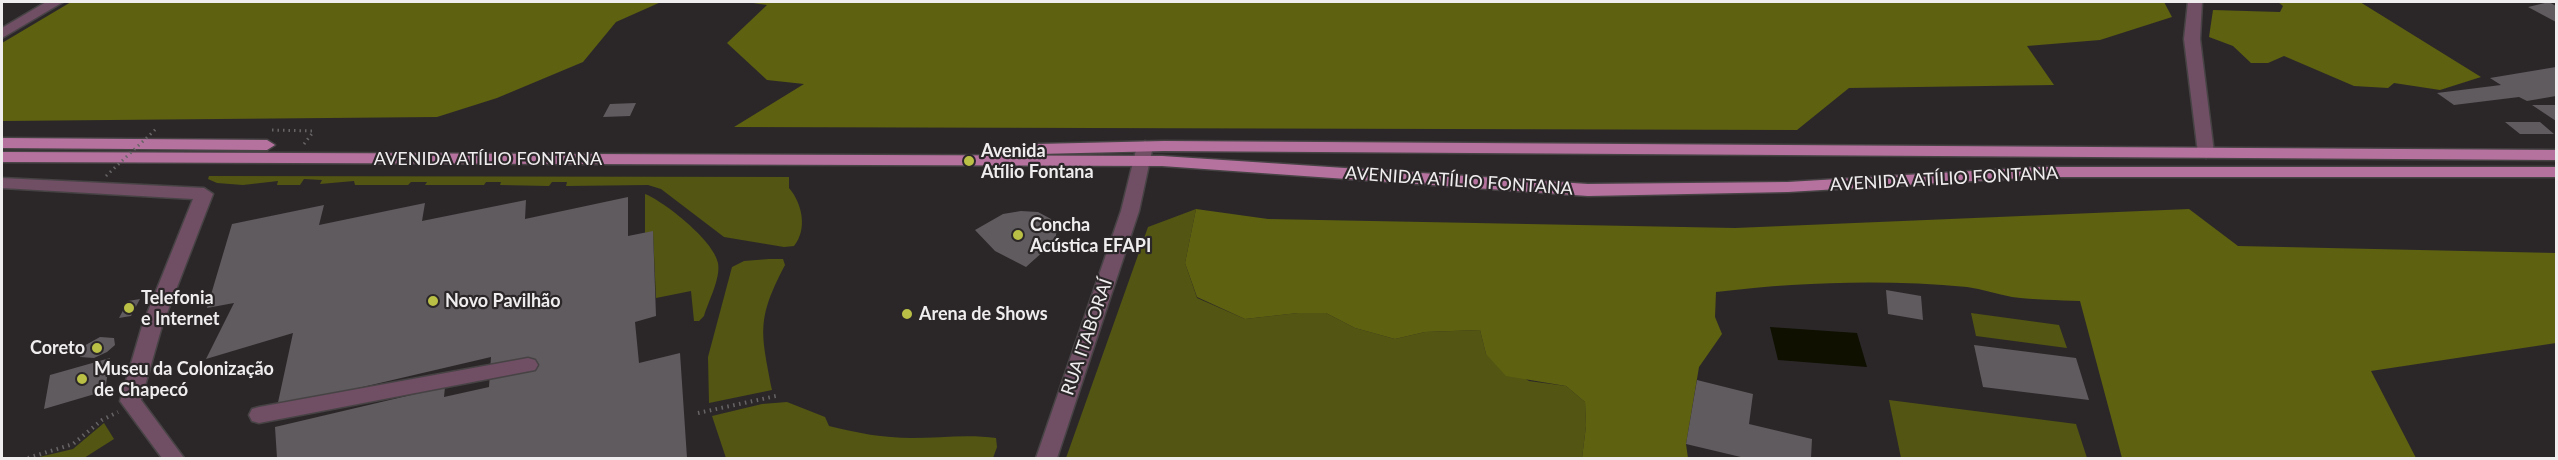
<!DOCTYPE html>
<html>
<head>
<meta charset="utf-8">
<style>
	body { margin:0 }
	#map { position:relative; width:2558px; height:460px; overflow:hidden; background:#2b2729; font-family:Lato,sans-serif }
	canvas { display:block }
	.frame { position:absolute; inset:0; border:3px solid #f0edef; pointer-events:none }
</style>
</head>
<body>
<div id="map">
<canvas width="2558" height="460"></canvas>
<div class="frame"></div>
</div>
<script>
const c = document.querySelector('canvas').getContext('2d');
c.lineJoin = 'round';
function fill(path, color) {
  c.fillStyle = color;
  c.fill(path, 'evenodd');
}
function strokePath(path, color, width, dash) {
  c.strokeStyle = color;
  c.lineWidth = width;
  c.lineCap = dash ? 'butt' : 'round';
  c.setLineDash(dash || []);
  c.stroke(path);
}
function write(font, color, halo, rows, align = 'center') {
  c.font = font + ' Lato,sans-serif';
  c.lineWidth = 4.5;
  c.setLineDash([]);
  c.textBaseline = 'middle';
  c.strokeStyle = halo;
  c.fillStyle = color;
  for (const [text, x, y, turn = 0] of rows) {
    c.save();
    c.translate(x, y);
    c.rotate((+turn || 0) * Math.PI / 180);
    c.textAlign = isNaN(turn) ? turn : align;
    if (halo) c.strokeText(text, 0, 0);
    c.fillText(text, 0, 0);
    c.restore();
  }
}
const green = new Path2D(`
	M 209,176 L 789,177 L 789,188 C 802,203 808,229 794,246 L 784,247 L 724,237 L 661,189 L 648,185 L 566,186 L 567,182 L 552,182 L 549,186 L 500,185 L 501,182 L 486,182 L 484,185 L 425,185 L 427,182 L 411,182 L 408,185 L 355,185 L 354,181 L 320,184 L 322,180 L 304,179 L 300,185 L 277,185 L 278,181 L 243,185 L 217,183 L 208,179 Z
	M 645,194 C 665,202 714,241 718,263 C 721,278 708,302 704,316 L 699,321 L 694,321 L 691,291 L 656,298 L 653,232 L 645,233 Z
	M 1196,209 L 1185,263 L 1197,298 L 1245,319 L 1298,313 L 1326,313 L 1355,328 L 1395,339 L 1425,332 L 1480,330 L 1486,354 L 1529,381 L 1566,386 L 1585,402 L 1586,426 L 1582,458 L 1066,458 L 1148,227 Z
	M 769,259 L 783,259 L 785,265 C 756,320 761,332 772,390 L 709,403 L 708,357 L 732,267 L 744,261 Z
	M 1971,313 L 2059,325 L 2067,348 L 1976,336 Z
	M 1889,400 L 2076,424 L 2087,458 L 1901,458 Z
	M 787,402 L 825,417 L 829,426 C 857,433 883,438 912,438 C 940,438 968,434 996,438 L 997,447 L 993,458 L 726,458 L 712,416 L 762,404 Z
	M 104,423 L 114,439 L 84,458 L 35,458 L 73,449 Z`);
const forest = new Path2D(`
	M 71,2 L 661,2 L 616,22 L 583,62 L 497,98 L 437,117 L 2,121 L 2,43 Z
	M 746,2 L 2164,2 L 2172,17 L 2100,40 L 2027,46 L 2054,85 L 1849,88 L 1797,130 L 734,127 L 804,84 L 767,80 L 727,43 L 767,5 Z
	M 2278,2 L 2360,2 L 2481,77 L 2440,90 L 2394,83 L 2388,88 L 2354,86 L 2284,56 L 2268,63 L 2251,63 L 2233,46 L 2209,37 L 2213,10 L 2280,12 L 2283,6 Z
	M 1196,209 L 1268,219 L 1735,228 L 2189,209 L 2238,246 L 2556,253 L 2556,343 L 2371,371 L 2416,458 L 2122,458 L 2080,301 C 2058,300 2034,300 2012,297 C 1997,294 1982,289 1967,287 C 1884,279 1798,282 1716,292 L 1715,317 L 1722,334 L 1699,367 L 1686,444 L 1688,458 L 1582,458 L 1586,426 L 1585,402 L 1566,386 L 1506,376 L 1486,354 L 1480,330 L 1425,332 L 1395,339 L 1355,328 L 1326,313 L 1298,313 L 1245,319 L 1197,297 L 1185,263 Z`);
const water = new Path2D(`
	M 1770,327 L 1857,333 L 1867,367 L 1778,360 Z`);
const building = new Path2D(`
	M 2549,2 L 2556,6 L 2556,22 L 2528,7 Z
	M 2556,67 L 2556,96 L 2527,101 L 2519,97 L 2454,105 L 2437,93 L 2501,85 L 2490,78 Z
	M 636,103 L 630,116 L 603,117 L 610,104 Z
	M 2532,105 L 2556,105 L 2556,121 Z
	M 2505,122 L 2540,122 L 2554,134 L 2520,134 Z
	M 628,197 L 628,236 L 653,231 L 656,316 L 635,322 L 639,363 L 680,353 L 687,458 L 277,458 L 275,427 L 445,387 L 444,397 L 489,387 L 491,357 L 277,407 L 293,333 L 206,359 L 234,303 L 207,308 L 232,224 L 324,205 L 319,225 L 425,203 L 422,221 L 526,200 L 525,219 Z
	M 1021,211 L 1038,212 L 1051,219 L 1057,229 L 1055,241 L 1026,267 L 995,251 L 975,230 L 1003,214 Z
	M 1886,290 L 1921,296 L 1923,320 L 1888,314 Z
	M 140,299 L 131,316 L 119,318 L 128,301 Z
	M 100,337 L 114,338 L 115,345 L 107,352 L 94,358 L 80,357 L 82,347 Z
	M 1974,345 L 2076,358 L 2089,400 L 1983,387 Z
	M 110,358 L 105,391 L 44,409 L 50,375 Z
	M 1697,380 L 1753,394 L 1749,424 L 1812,439 L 1811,458 L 1745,458 L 1686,444 Z`);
const pathFar1 = new Path2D(`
	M 272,130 L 315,131
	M 304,144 L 314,131`);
const path = new Path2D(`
	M 698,413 L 776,396
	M 28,458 L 73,444 L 102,420 L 118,412`);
const minor = new Path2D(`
	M 46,2 L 63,2 L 2,38 L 2,28 Z
	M 2188,2 L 2202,2 L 2200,39 L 2214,153 L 2206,158 L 2198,153 L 2184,39 Z
	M 1145,141 L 1153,146 L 1139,211 L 1057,458 L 1036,458 L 1121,211 L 1137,146 Z
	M 2,178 L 204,188 L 213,194 L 162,326 L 141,400 L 184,458 L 162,458 L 120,401 L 142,326 L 193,199 L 2,188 Z
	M 528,358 L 535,360 L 538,365 L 535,370 L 259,423 L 252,421 L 249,415 L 252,409 L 259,407 Z`);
const major = new Path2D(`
	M 2,138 L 267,140 L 275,145 L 267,150 L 2,148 Z
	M 1164,141 L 2556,150 L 2556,160 L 1164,151 L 1038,154 L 1030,149 L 1038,144 Z
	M 2,152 L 1162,156 L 1588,184 L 1788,182 L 2040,167 L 2556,167 L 2556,177 L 2040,177 L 1788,192 L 1588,196 L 1162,166 L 2,162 Z`);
const pathBridge = new Path2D(`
	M 106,176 L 157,128`);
const markers = [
	[969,161,6,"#bac045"],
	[1018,235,6,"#bac045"],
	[433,301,6,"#bac045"],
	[129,308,6,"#bac045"],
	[907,314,6,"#bac045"],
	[97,348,6,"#bac045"],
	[82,379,6,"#bac045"]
];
const poiNames = [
	["Avenida",981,151],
	["Atílio Fontana",981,172],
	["Concha",1030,225],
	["Acústica EFAPI",1030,246],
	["Telefonia",141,298],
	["e Internet",141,319],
	["Novo Pavilhão",445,301],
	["Arena de Shows",919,314],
	["Coreto",85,348,"right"],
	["Museu da Colonização",94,369],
	["de Chapecó",94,390]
];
const streetNames = [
	["AVENIDA ATÍLIO FONTANA",488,159],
	["AVENIDA ATÍLIO FONTANA",1944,179,-3],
	["AVENIDA ATÍLIO FONTANA",1459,181,4],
	["RUA ITABORAÍ",1087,337,-71]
];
fill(green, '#535612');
fill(forest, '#5d6110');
fill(water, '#0f1000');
fill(building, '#5f5b5e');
strokePath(minor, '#474345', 3);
strokePath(major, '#474345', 3);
strokePath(pathFar1, '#676466', 3, [1.5, 4]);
strokePath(path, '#676466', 4, [1.5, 4.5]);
fill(minor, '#704e64');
fill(major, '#b6729f');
strokePath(pathBridge, '#676466', 3, [1.5, 4]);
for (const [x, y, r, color] of markers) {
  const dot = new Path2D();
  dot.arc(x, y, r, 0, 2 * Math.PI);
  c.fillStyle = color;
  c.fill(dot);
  strokePath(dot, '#2b2729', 2);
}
write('bold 18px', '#f0edef', '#2b2729', poiNames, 'left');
write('18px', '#f0edef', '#2b2729', streetNames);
</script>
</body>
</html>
